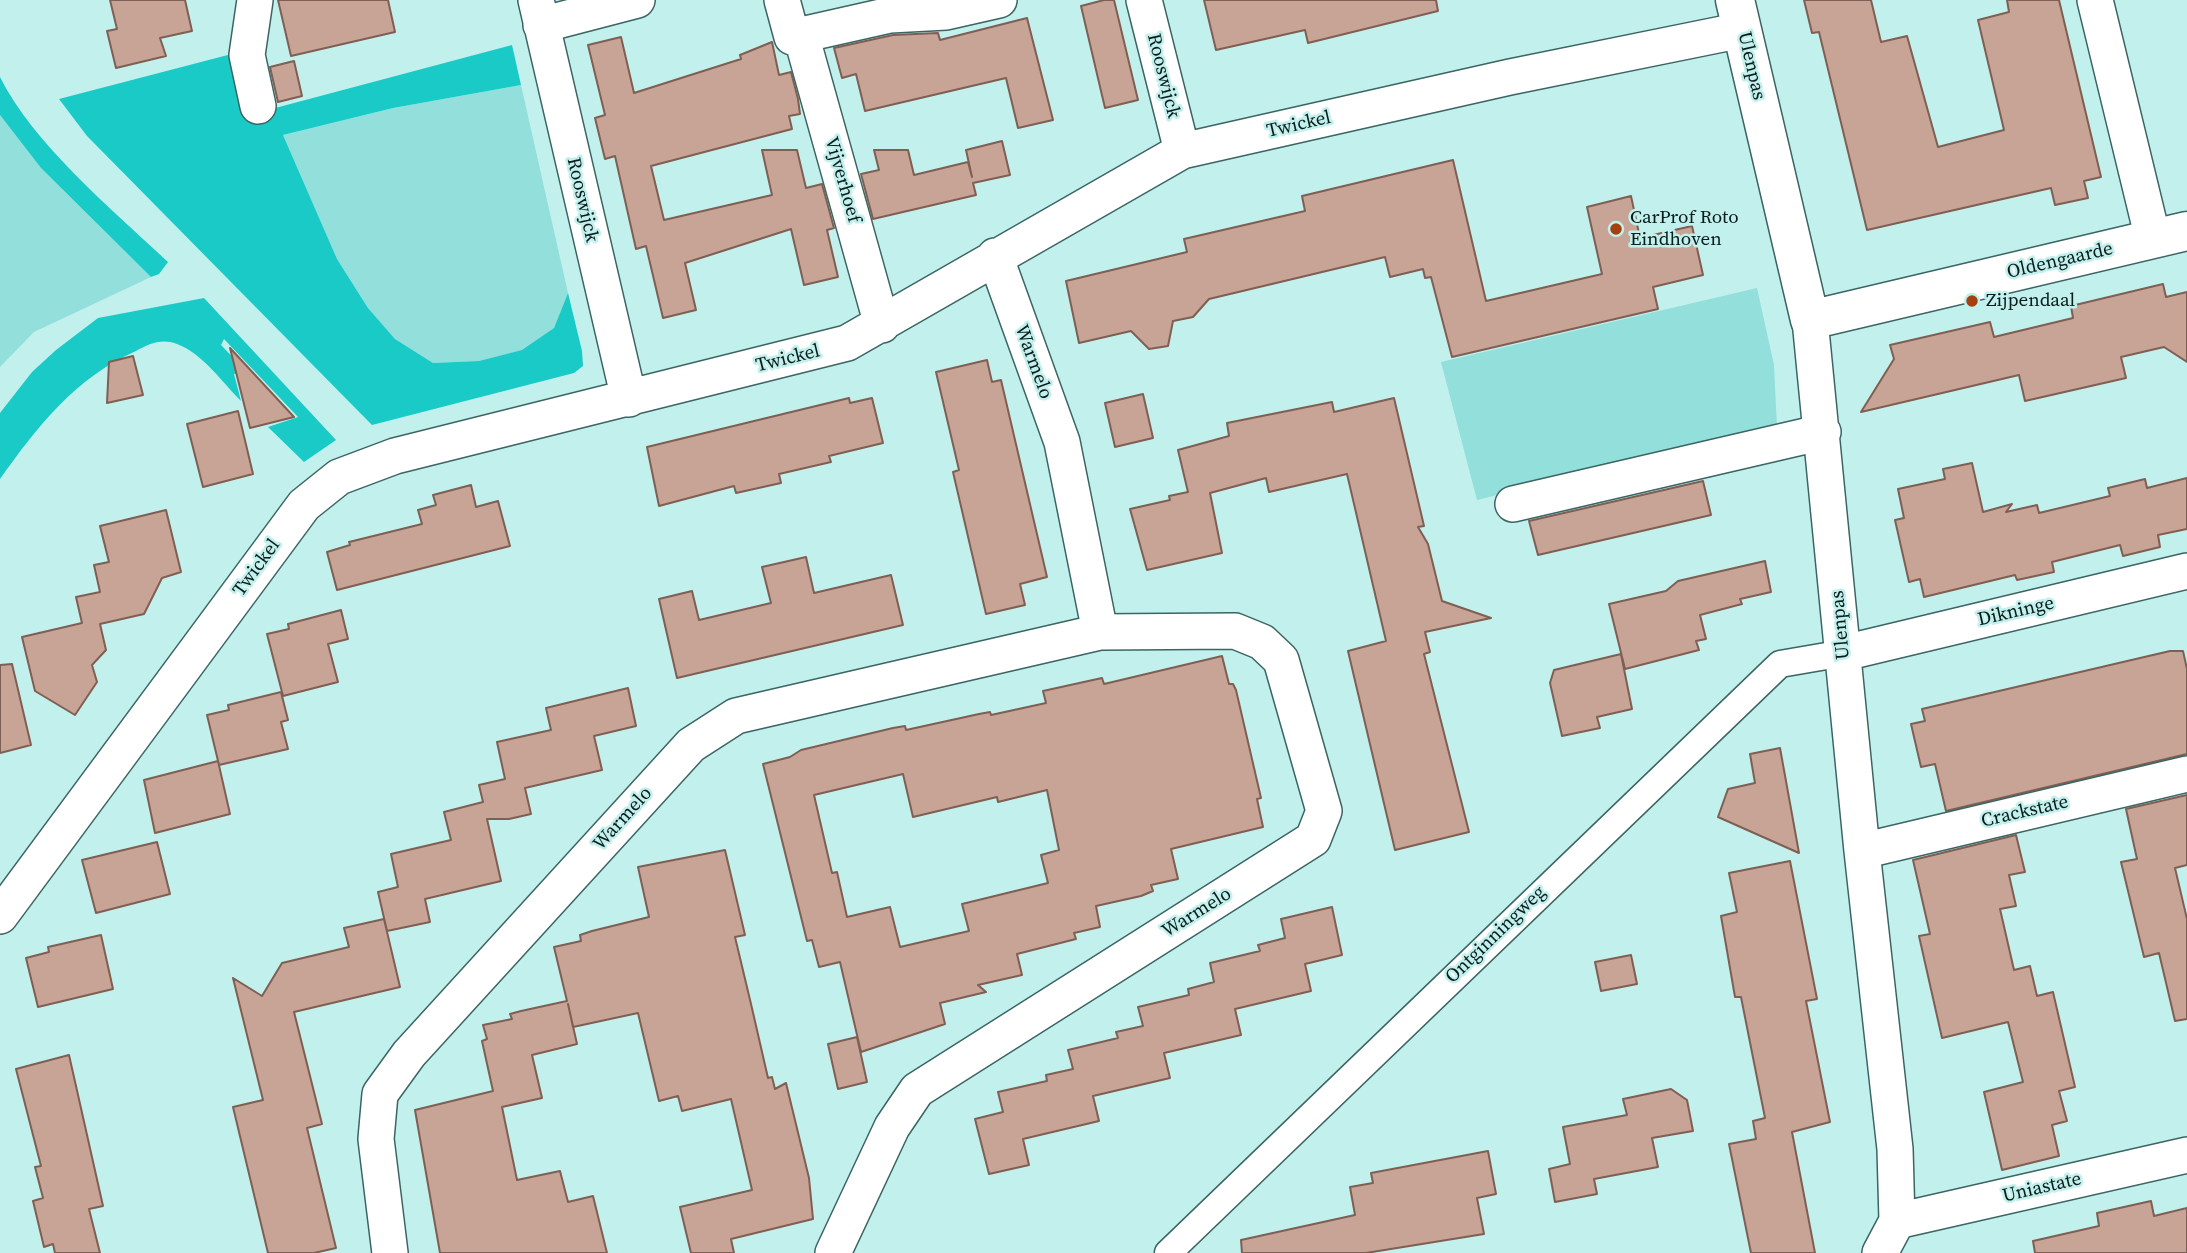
<!DOCTYPE html>
<html>
<head>
<meta charset="utf-8">
<style>
	body { margin:0 }
	canvas { display:block; background:#c2f0ed }
</style>
</head>
<body>
<canvas width="2187" height="1253"></canvas>
<script>
const c = document.querySelector('canvas').getContext('2d');
c.lineJoin = 'round';
function fill(path, color) {
  c.fillStyle = color;
  c.fill(path, 'evenodd');
}
function strokePath(path, color, width, dash) {
  c.strokeStyle = color;
  c.lineWidth = width;
  c.lineCap = dash ? 'butt' : 'round';
  c.setLineDash(dash || []);
  c.stroke(path);
}
function write(font, color, halo, rows, align = 'center') {
  c.font = font + ' "Source Serif 4",serif';
  c.lineWidth = 5;
  c.setLineDash([]);
  c.textBaseline = 'middle';
  c.strokeStyle = halo;
  c.fillStyle = color;
  for (const [text, x, y, turn = 0] of rows) {
    c.save();
    c.translate(x, y);
    c.rotate((+turn || 0) * Math.PI / 180);
    c.textAlign = isNaN(turn) ? turn : align;
    if (halo) c.strokeText(text, 0, 0);
    c.fillText(text, 0, 0);
    c.restore();
  }
}
const green = new Path2D(`
	M 521,85 L 568,293 L 554,328 L 523,350 L 479,361 L 433,363 L 395,339 L 368,308 L 337,259 L 283,135 L 393,108 Z
	M 0,115 L 41,168 L 151,277 L 34,332 L 0,367 Z
	M 1757,288 L 1774,365 L 1777,427 L 1477,500 L 1441,362 Z`);
const forest = new Path2D(`
	M 512,45 L 521,85 L 393,108 L 283,135 L 337,259 L 368,308 L 395,339 L 433,363 L 479,361 L 522,350 L 554,328 L 568,293 L 582,351 L 583,366 L 574,373 L 372,425 L 87,136 L 59,99 L 247,50 L 264,111 Z
	M 0,77 C 33,144 114,211 168,262 L 159,274 L 151,277 L 41,168 L 0,115 Z
	M 204,298 L 336,440 L 304,462 L 268,427 L 298,417 L 224,339 L 221,345 L 247,372 L 234,374 L 241,401 C 222,382 202,353 177,344 C 161,338 149,344 136,351 C 76,377 37,427 0,479 L 0,413 L 32,372 L 56,350 L 98,318 Z`);
const building = new Path2D(`
	M 110,0 L 185,0 L 192,31 L 160,38 L 166,56 L 116,68 L 107,31 L 117,29 Z
	M 278,0 L 388,0 L 395,32 L 291,56 Z
	M 1104,0 L 1114,0 L 1138,100 L 1105,108 L 1081,6 Z
	M 1204,0 L 1436,0 L 1438,11 L 1308,43 L 1305,30 L 1216,50 Z
	M 1804,0 L 1871,0 L 1881,42 L 1907,36 L 1938,147 L 2004,130 L 1978,20 L 2009,12 L 2007,0 L 2059,0 L 2101,177 L 2084,181 L 2088,198 L 2055,205 L 2051,188 L 1867,230 L 1819,32 L 1812,33 Z
	M 1027,18 L 1053,120 L 1018,128 L 1006,78 L 865,111 L 856,74 L 842,78 L 834,48 L 893,35 L 938,33 L 940,40 Z
	M 621,37 L 634,93 L 741,59 L 740,55 L 772,42 L 779,75 L 791,72 L 798,99 L 800,114 L 789,116 L 792,129 L 651,166 L 664,220 L 772,195 L 762,150 L 797,150 L 806,188 L 822,184 L 834,228 L 827,230 L 838,277 L 804,285 L 791,229 L 685,263 L 696,310 L 663,318 L 646,246 L 636,249 L 615,156 L 605,159 L 595,118 L 605,115 L 588,45 Z
	M 294,61 L 302,96 L 278,102 L 270,67 Z
	M 1002,141 L 1010,175 L 973,183 L 976,195 L 873,219 L 861,174 L 879,170 L 874,150 L 908,150 L 914,175 L 968,162 L 972,177 L 966,150 Z
	M 1453,160 L 1486,301 L 1602,274 L 1587,207 L 1631,196 L 1640,238 L 1692,226 L 1703,275 L 1653,287 L 1658,309 L 1452,357 L 1431,277 L 1425,278 L 1423,269 L 1390,277 L 1385,257 L 1209,299 L 1193,317 L 1173,321 L 1168,346 L 1149,349 L 1131,331 L 1079,343 L 1066,281 L 1187,252 L 1184,239 L 1305,211 L 1302,196 Z
	M 2163,284 L 2166,297 L 2187,292 L 2187,362 L 2164,347 L 2121,357 L 2126,378 L 2025,401 L 2019,375 L 1861,412 L 1894,359 L 1890,345 L 1990,322 L 1994,337 L 2073,318 L 2071,306 Z
	M 230,348 L 294,417 L 250,428 Z
	M 133,356 L 143,395 L 107,403 L 109,362 Z
	M 987,360 L 992,382 L 1001,380 L 1047,577 L 1020,584 L 1025,605 L 986,614 L 953,472 L 959,470 L 936,372 Z
	M 1143,394 L 1153,438 L 1115,447 L 1105,403 Z
	M 849,398 L 850,403 L 872,398 L 883,443 L 829,456 L 831,462 L 779,474 L 781,483 L 736,493 L 734,486 L 659,506 L 647,447 Z
	M 1394,398 L 1424,526 L 1418,527 L 1428,544 L 1442,601 L 1491,618 L 1425,632 L 1430,652 L 1424,654 L 1469,832 L 1395,850 L 1348,651 L 1386,641 L 1347,474 L 1269,492 L 1266,478 L 1210,493 L 1222,553 L 1147,570 L 1130,509 L 1170,500 L 1169,496 L 1188,492 L 1178,450 L 1229,436 L 1227,423 L 1332,402 L 1334,412 Z
	M 238,411 L 253,474 L 203,487 L 187,424 Z
	M 1972,463 L 1983,512 L 2012,504 L 2006,512 L 2037,505 L 2039,513 L 2110,496 L 2108,488 L 2145,479 L 2147,488 L 2187,478 L 2187,529 L 2158,535 L 2160,547 L 2123,556 L 2120,545 L 2052,562 L 2054,572 L 2017,580 L 2015,575 L 1924,597 L 1920,579 L 1909,582 L 1895,520 L 1904,518 L 1898,489 L 1945,479 L 1943,469 Z
	M 1703,481 L 1711,515 L 1538,555 L 1529,521 Z
	M 471,485 L 476,507 L 498,501 L 510,546 L 337,590 L 327,552 L 350,545 L 349,542 L 422,524 L 418,510 L 436,505 L 433,495 Z
	M 166,510 L 181,572 L 162,578 L 144,614 L 100,624 L 106,650 L 92,665 L 97,682 L 75,715 L 35,691 L 22,637 L 82,623 L 76,597 L 100,592 L 94,565 L 109,562 L 100,526 Z
	M 806,557 L 814,593 L 891,575 L 903,625 L 677,678 L 659,599 L 692,591 L 699,620 L 771,603 L 762,567 Z
	M 1765,561 L 1771,592 L 1740,599 L 1742,604 L 1700,615 L 1706,639 L 1696,641 L 1699,650 L 1625,669 L 1609,604 L 1666,591 L 1678,581 Z
	M 341,610 L 348,639 L 328,644 L 338,682 L 283,696 L 267,634 L 289,629 L 288,624 Z
	M 2170,651 L 2183,651 L 2187,669 L 2187,754 L 1946,811 L 1935,764 L 1921,767 L 1911,724 L 1925,721 L 1922,709 Z
	M 1621,654 L 1632,709 L 1597,717 L 1600,728 L 1562,736 L 1550,683 L 1554,670 Z
	M 1222,656 L 1229,684 L 1233,684 L 1236,690 L 1261,798 L 1257,799 L 1263,827 L 1171,849 L 1178,879 L 1151,885 L 1153,891 L 1141,896 L 1096,906 L 1100,927 L 1074,933 L 1076,939 L 1017,954 L 1022,975 L 978,985 L 986,992 L 940,1003 L 945,1024 L 861,1052 L 840,962 L 819,967 L 812,940 L 807,941 L 763,764 L 790,757 L 801,750 L 893,728 L 905,726 L 906,730 L 979,714 L 990,712 L 991,715 L 1046,703 L 1043,691 L 1102,678 L 1104,684 ZM 903,774 L 913,817 L 997,797 L 998,802 L 1047,790 L 1059,850 L 1041,855 L 1048,883 L 962,904 L 969,931 L 900,947 L 890,907 L 847,917 L 837,872 L 832,873 L 814,795 Z
	M 12,664 L 31,745 L 0,753 L 0,665 Z
	M 628,688 L 636,726 L 594,736 L 602,770 L 525,788 L 531,814 L 509,819 L 487,819 L 501,881 L 425,899 L 430,922 L 387,931 L 378,892 L 398,887 L 391,854 L 451,840 L 444,812 L 483,802 L 479,785 L 505,779 L 497,742 L 551,730 L 546,708 Z
	M 281,692 L 288,720 L 281,722 L 288,749 L 219,765 L 207,715 L 229,710 L 228,705 Z
	M 1780,748 L 1799,853 L 1718,817 L 1728,789 L 1755,783 L 1750,754 Z
	M 218,761 L 230,814 L 155,833 L 144,780 Z
	M 2187,795 L 2187,865 L 2175,868 L 2187,919 L 2187,1019 L 2175,1021 L 2159,953 L 2144,957 L 2121,862 L 2137,859 L 2126,809 Z
	M 2016,835 L 2025,872 L 2009,875 L 2016,906 L 2000,909 L 2014,970 L 2030,966 L 2037,996 L 2053,992 L 2075,1087 L 2059,1091 L 2067,1121 L 2052,1125 L 2059,1156 L 2002,1170 L 1984,1092 L 2023,1082 L 2008,1022 L 1942,1038 L 1919,936 L 1930,934 L 1913,860 Z
	M 157,842 L 170,894 L 96,913 L 82,860 Z
	M 725,850 L 745,935 L 735,937 L 751,1004 L 768,1078 L 772,1077 L 775,1089 L 786,1083 L 809,1178 L 813,1219 L 731,1239 L 734,1253 L 691,1253 L 680,1207 L 752,1190 L 731,1099 L 682,1111 L 678,1096 L 659,1101 L 638,1013 L 573,1027 L 568,1004 L 577,1044 L 532,1055 L 542,1098 L 502,1107 L 517,1180 L 560,1171 L 568,1202 L 593,1196 L 607,1253 L 440,1253 L 415,1110 L 493,1091 L 482,1041 L 487,1039 L 483,1025 L 512,1019 L 510,1014 L 521,1011 L 567,1001 L 554,947 L 581,941 L 580,935 L 592,931 L 649,917 L 638,867 Z
	M 1790,861 L 1817,999 L 1806,1001 L 1830,1122 L 1792,1132 L 1815,1253 L 1751,1253 L 1729,1144 L 1756,1139 L 1753,1121 L 1765,1118 L 1741,997 L 1735,997 L 1721,916 L 1737,912 L 1729,873 Z
	M 1332,907 L 1342,955 L 1305,964 L 1311,991 L 1235,1009 L 1241,1035 L 1164,1053 L 1170,1078 L 1093,1096 L 1099,1121 L 1023,1139 L 1029,1165 L 989,1174 L 975,1119 L 1003,1112 L 998,1092 L 1047,1081 L 1046,1075 L 1073,1069 L 1068,1050 L 1118,1038 L 1116,1032 L 1143,1026 L 1138,1007 L 1189,995 L 1188,989 L 1214,982 L 1210,963 L 1260,951 L 1258,945 L 1285,938 L 1281,919 Z
	M 384,919 L 400,987 L 294,1012 L 322,1124 L 307,1128 L 336,1248 L 314,1253 L 268,1253 L 233,1107 L 263,1100 L 233,978 L 262,996 L 282,963 L 349,947 L 344,928 Z
	M 101,935 L 113,989 L 38,1007 L 26,958 L 49,952 L 48,947 Z
	M 1631,955 L 1637,984 L 1601,991 L 1595,962 Z
	M 857,1037 L 867,1082 L 838,1089 L 828,1044 Z
	M 69,1055 L 103,1206 L 89,1209 L 100,1253 L 55,1253 L 53,1244 L 44,1247 L 33,1201 L 43,1198 L 35,1167 L 41,1166 L 16,1069 Z
	M 1671,1089 L 1687,1100 L 1693,1131 L 1652,1138 L 1658,1167 L 1594,1179 L 1597,1194 L 1555,1202 L 1549,1169 L 1570,1164 L 1563,1127 L 1627,1115 L 1623,1099 Z
	M 1488,1151 L 1496,1194 L 1477,1198 L 1484,1234 L 1366,1253 L 1242,1253 L 1241,1240 L 1355,1215 L 1350,1187 L 1373,1183 L 1371,1173 Z
	M 2151,1201 L 2154,1216 L 2187,1208 L 2187,1253 L 2035,1253 L 2033,1241 L 2099,1226 L 2097,1213 Z`);
const pedestrian = new Path2D(`
	M 1168,1253 L 1780,664 L 1844,653`);
const minor = new Path2D(`
	M 255,0 L 247,55 L 258,106
	M 536,0 L 629,399
	M 782,0 L 792,37 L 890,15 L 946,12 L 999,0
	M 1144,0 L 1182,151
	M 2095,0 L 2153,239
	M 541,25 L 637,0
	M 801,35 L 882,325
	M 995,256 L 1062,442 L 1100,632
	M 1810,320 L 1862,851 L 1895,1149 L 1897,1221 L 1880,1253
	M 1513,504 L 1823,432
	M 1844,653 L 2187,571
	M 1862,851 L 2187,774
	M 0,916 L 304,505 L 339,477 L 395,456 L 847,343 L 1182,151 L 1510,77 L 1742,30
	M 1897,1221 L 2187,1155
	M 390,1253 L 376,1139 L 380,1094 L 409,1054 L 691,745 L 736,716 L 1100,632 L 1235,631 L 1262,642 L 1281,660 L 1324,811 L 1313,839 L 917,1090 L 892,1127 L 833,1253`);
const tertiary = new Path2D(`
	M 1735,0 L 1810,320 L 2187,231`);
const markers = [
	[1616,229,7,"#a44011"],
	[1972,301,7,"#a44011"]
];
const streetNames = [
	["Ulenpas",1751,66,77],
	["Rooswijck",1163,76,76],
	["Twickel",1299,125,-13],
	["Vijverhoef",842,180,74],
	["Rooswijck",582,200,77],
	["Oldengaarde",2060,261,-13],
	["Twickel",788,359,-14],
	["Warmelo",1033,362,70],
	["Twickel",257,568,-54],
	["Dikninge",2016,612,-13],
	["Ulenpas",1841,625,-95],
	["Crackstate",2025,812,-13],
	["Warmelo",623,819,-48],
	["Warmelo",1197,913,-32],
	["Ontginningweg",1496,935,-44],
	["Uniastate",2042,1188,-13]
];
const poiNames = [
	["CarProf Roto",1630,218],
	["Eindhoven",1630,240],
	["Zijpendaal",1986,301]
];
fill(green, '#92dfdc');
fill(forest, '#1acac6');
fill(building, '#c8a496');
strokePath(building, '#7f5f53', 2);
strokePath(pedestrian, '#3b6563', 29);
strokePath(minor, '#3b6563', 38);
strokePath(tertiary, '#3b6563', 41);
strokePath(pedestrian, '#fff', 26);
strokePath(minor, '#fff', 35);
strokePath(tertiary, '#fff', 38);
for (const [x, y, r, color] of markers) {
  const dot = new Path2D();
  dot.arc(x, y, r, 0, 2 * Math.PI);
  c.fillStyle = color;
  c.fill(dot);
  strokePath(dot, '#c2f0ed', 2.5);
}
write('19px', '#091b1a', '#c2f0ed', streetNames);
write('19px', '#091b1a', '#c2f0ed', poiNames, 'left');
</script>
</body>
</html>
